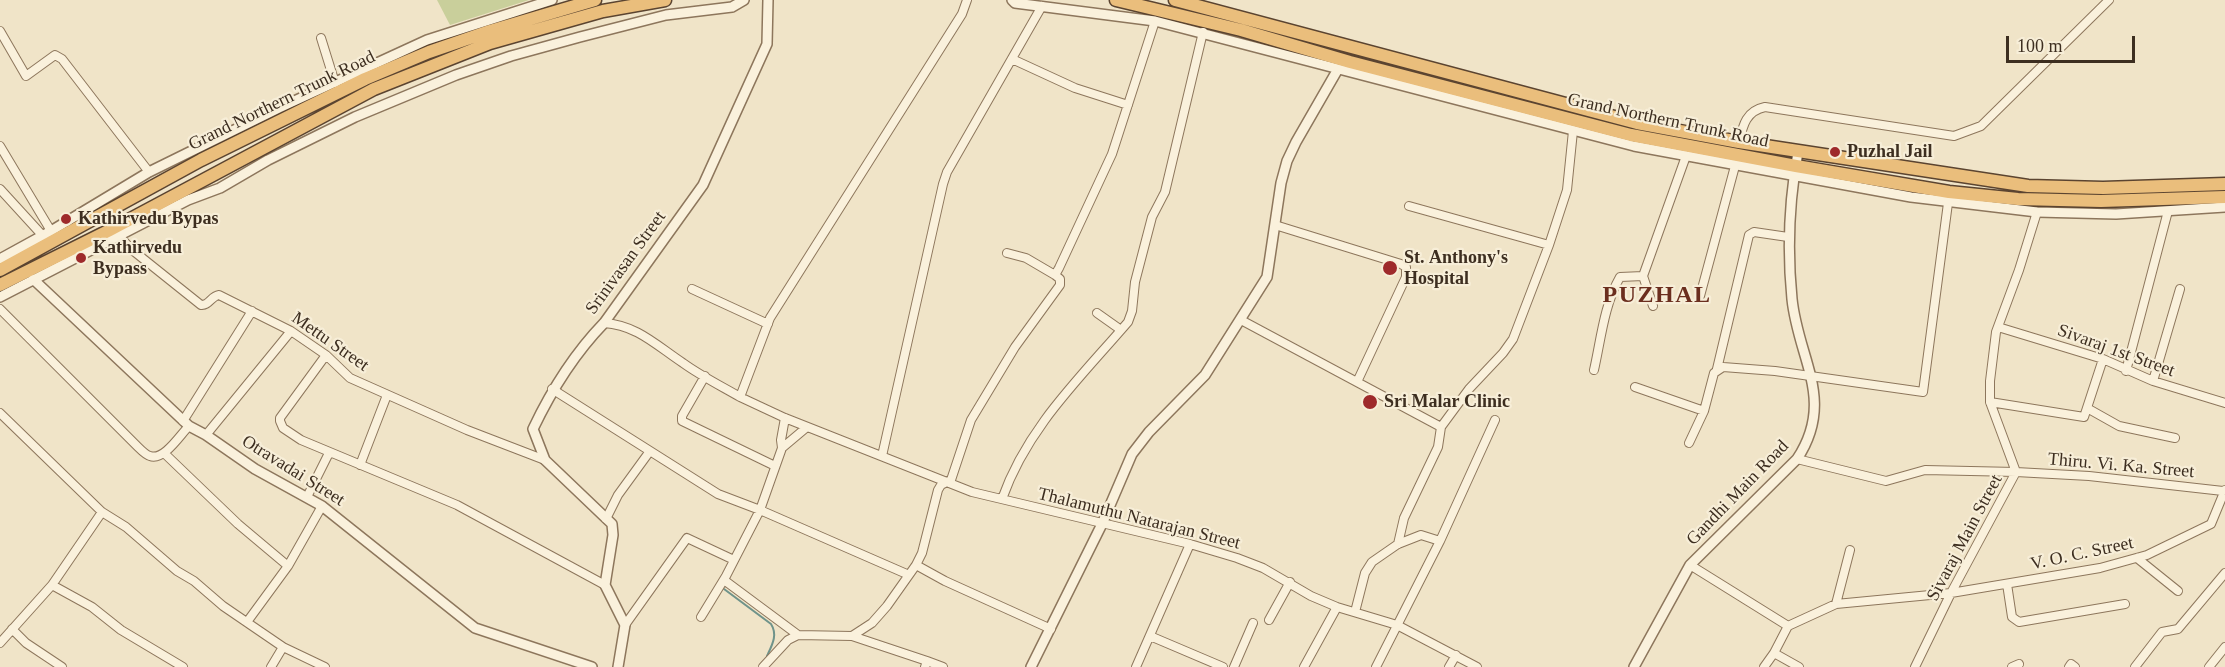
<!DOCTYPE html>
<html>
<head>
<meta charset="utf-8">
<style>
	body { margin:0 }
	#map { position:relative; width:2225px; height:667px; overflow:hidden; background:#f0e4c8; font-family:"Times New Roman",serif }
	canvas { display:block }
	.scale { position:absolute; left:2006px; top:36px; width:129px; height:27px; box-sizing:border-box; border:3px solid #3d2e20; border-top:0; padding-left:8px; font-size:18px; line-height:21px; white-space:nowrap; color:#3d2e20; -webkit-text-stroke:4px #f7eed8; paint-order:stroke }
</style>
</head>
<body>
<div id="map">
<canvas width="2225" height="667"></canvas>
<div class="scale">100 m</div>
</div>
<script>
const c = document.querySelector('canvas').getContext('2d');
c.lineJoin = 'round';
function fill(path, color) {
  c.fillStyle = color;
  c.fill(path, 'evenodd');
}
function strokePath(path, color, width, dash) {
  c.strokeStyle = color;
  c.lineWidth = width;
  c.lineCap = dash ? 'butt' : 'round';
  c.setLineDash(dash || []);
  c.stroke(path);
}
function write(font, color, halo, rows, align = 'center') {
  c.font = font + ' "Times New Roman",serif';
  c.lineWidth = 4.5;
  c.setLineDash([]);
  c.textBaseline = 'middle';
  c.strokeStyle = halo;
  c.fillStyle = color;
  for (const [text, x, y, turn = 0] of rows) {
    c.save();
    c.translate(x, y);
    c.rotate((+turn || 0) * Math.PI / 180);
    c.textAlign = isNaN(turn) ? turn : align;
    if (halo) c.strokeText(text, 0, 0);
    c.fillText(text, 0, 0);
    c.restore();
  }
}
const green = new Path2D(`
	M 437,0 L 529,0 L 450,25 Z`);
const stream = new Path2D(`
	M 724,589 L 771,624 C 778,635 772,645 767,656`);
const minor = new Path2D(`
	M 967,0 L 962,14 L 770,318 L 740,397 L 785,418 L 972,492 L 1190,544 L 1237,558 L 1263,568 L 1311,596 L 1337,607 L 1397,625 L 1477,667
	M 0,31 L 26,76 L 55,55 L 62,59 L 149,172
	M 321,38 L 335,83
	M 1012,59 L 1075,88 L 1128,105
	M 1739,142 C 1743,125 1746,111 1765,107 L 1954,136 L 1981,126 L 2109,0
	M 0,146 L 51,231
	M 0,189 L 43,236
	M 1409,206 L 1549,245
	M 1275,225 L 1401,264 L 1406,267 L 1406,277 L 1357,382
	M 119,236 L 131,249 L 201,305 C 209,306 211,296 219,295 L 291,331 L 326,355 L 350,378 L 467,430 L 545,460
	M 1007,253 L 1026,258 L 1055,275 L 1059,268 L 1112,154 L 1155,21
	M 1643,276 L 1653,306
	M 692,289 L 768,324
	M 1700,296 L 1735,166
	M 0,309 L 138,447 C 141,450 146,455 150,456 C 164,461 180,435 189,426
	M 1097,313 L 1121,330
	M 1241,320 L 1441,427
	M 604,323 C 637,325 657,346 683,363 C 701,376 721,386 740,397
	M 1998,327 L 2103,359 L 2153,381 L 2225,403
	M 326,355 L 280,418 L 280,421 L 283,428 L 301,440 L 457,505 L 605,585
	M 1717,369 L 1749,235 L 1754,232 L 1788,237
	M 1594,370 C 1601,339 1604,305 1620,277 L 1643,276 L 1686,156
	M 2126,371 L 2168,211
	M 705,376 L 682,416 L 682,421 L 775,466
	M 2153,381 L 2180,289
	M 1635,387 L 1704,411
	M 552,389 L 650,451
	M 1990,402 L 2084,417 L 2103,359
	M 2087,408 L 2119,426 L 2175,438
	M 0,413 L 102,512 L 126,527 L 177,571 L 194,581 L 223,606 L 283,647 L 271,667
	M 183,421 L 252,311
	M 206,435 L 291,331
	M 1689,443 L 1704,411 L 1714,373 L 1723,367 L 1775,371 L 1923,392 L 1948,203
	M 782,448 L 781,440 L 785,418
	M 164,453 L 238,524 L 288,566
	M 882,456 L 943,184 L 947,172 L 1042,6
	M 1797,459 L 1886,481 L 1925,470 L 2016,472 L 2089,476 L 2223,491
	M 360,465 L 387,395
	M 307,497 L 329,453
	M 1002,499 C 1027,428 1079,379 1128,322 L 1132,311 L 1135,282 L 1152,217 L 1165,192 L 1203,32
	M 606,519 L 618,495 L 650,451 L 718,494 L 760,510 L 909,575
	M 1398,544 L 1404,518 L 1438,447 L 1441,427 L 1469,389 L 1503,353 L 1513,339 L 1549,245 L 1567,190 L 1573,131
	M 2137,558 L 2178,591
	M 916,565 L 922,553 L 938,490 L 941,485 L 951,480 L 971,420 L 1015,347 L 1060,285 L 1060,279 L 1055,275
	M 1690,565 L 1788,626 L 1836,604 L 1951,593 L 2100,568 L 2147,555 L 2211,524 L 2225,490
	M 724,580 L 798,635
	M 2007,584 L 2012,617 L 2019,622 L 2125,604
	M 52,585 L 102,512
	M 1836,604 L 1850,550
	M 1355,612 L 1365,573 L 1372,562 L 1398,544 L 1421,535 L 1440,541
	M 701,617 L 726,576 L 760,510 L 782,448 L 807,427
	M 1269,620 L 1290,582
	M 247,622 L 288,566 L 322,506
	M 625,625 L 687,538 L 734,560
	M 12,629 L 26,643 L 62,667
	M 1150,636 L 1223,667
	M 0,643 L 52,585 L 92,607 L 121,630 L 183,667
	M 283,647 L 325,667
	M 1774,653 L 1799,667
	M 927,661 L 852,636 L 872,623 L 887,606 L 916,565 L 945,581 L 1051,629
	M 763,667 L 788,640 L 798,635 L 852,636
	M 925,667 L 927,661 L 943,667
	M 1136,667 L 1190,544
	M 1234,667 L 1253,623
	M 1304,667 L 1337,607
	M 1376,667 L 1440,541 L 1495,420
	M 1449,667 L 1456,655
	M 1764,667 L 1774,653 L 1788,626
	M 1915,667 L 1951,593 L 2016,472 L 1990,402 L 1990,381 L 1996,332 L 2019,270 L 2037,212
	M 2012,667 L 2019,664
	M 2069,667 L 2071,664 L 2075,667
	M 2135,667 L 2162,632 L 2178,629 L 2225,573
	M 2209,667 L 2225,647`);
const tertiary = new Path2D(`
	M 1012,0 L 1015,3 L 1155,21 L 1634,146 L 1911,197 L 2037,212 L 2116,214 L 2225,207
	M 0,259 L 51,231 L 149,172 L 279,108 L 427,40 L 552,0
	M 33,279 L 189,426 L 206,435 L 255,469 L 322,506 L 475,628 L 592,667
	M 0,297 L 188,200 L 220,188 L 268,160 L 355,117 L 456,75 L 511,56 L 580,37 L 666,15 L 732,7 L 744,0
	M 618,667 L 625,625 L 605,585 L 613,535 L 612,524 L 545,460 L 533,429 C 552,389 573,355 604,323 L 703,185 L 767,44 L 768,0
	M 1031,667 L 1102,524 L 1132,454 L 1149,432 L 1205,375 L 1267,277 L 1281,183 L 1287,161 L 1296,142 L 1338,69
	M 1634,667 L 1690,565 L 1797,459 C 1836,400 1798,359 1792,299 C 1787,249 1789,201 1798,152`);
const trunk = new Path2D(`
	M 1116,0 L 1241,30 L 1350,62 L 1631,135 L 1796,166 L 1949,192 L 2018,199 L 2101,201 L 2225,197
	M 1175,0 L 1637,123 L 1739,142 L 2028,186 L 2103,188 L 2225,184
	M 0,270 L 201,160 L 365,79 L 429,52 L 490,31 L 595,0
	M 0,285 L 108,231 L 374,89 L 490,43 L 603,11 L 665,0`);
const markers = [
	[1835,152,6,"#9e2a2b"],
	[66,219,6,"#9e2a2b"],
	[81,258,6,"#9e2a2b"],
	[1390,268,8,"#9e2a2b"],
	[1370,402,8,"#9e2a2b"]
];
const streetNames = [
	["Grand Northern Trunk Road",282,101,-26],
	["Grand Northern Trunk Road",1668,121,12],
	["Srinivasan Street",626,263,-54],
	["Mettu Street",330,342,35],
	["Sivaraj 1st Street",2116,351,20],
	["Thiru. Vi. Ka. Street",2121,466,5],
	["Otravadai Street",293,471,32],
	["Gandhi Main Road",1738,493,-46],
	["Thalamuthu Natarajan Street",1139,519,14],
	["Sivaraj Main Street",1965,538,-62],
	["V. O. C. Street",2082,554,-12]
];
const poiNames = [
	["Puzhal Jail",1847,152],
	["Kathirvedu Bypas",78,219],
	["Kathirvedu",93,248],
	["Bypass",93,269],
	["St. Anthony's",1404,258],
	["Hospital",1404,279],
	["Sri Malar Clinic",1384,402]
];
const districtNames = [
	["PUZHAL",1657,296]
];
fill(green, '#c9cf9b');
strokePath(stream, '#6f938a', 2);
strokePath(minor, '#8d765c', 10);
strokePath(tertiary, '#8d765c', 12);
strokePath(trunk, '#5b4430', 15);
strokePath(minor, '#faf1dc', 8);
strokePath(tertiary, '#faf1dc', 9);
strokePath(trunk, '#eabe7c', 12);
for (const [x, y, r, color] of markers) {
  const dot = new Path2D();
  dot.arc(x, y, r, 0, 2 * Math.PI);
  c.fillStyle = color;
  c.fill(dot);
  strokePath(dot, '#f7eed8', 2);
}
write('18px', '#3d2e20', '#f7eed8', streetNames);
write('bold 18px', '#3d2e20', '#f7eed8', poiNames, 'left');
c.letterSpacing = '1.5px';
write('bold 24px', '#6b2e1e', '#f7eed8', districtNames);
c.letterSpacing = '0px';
</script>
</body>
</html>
